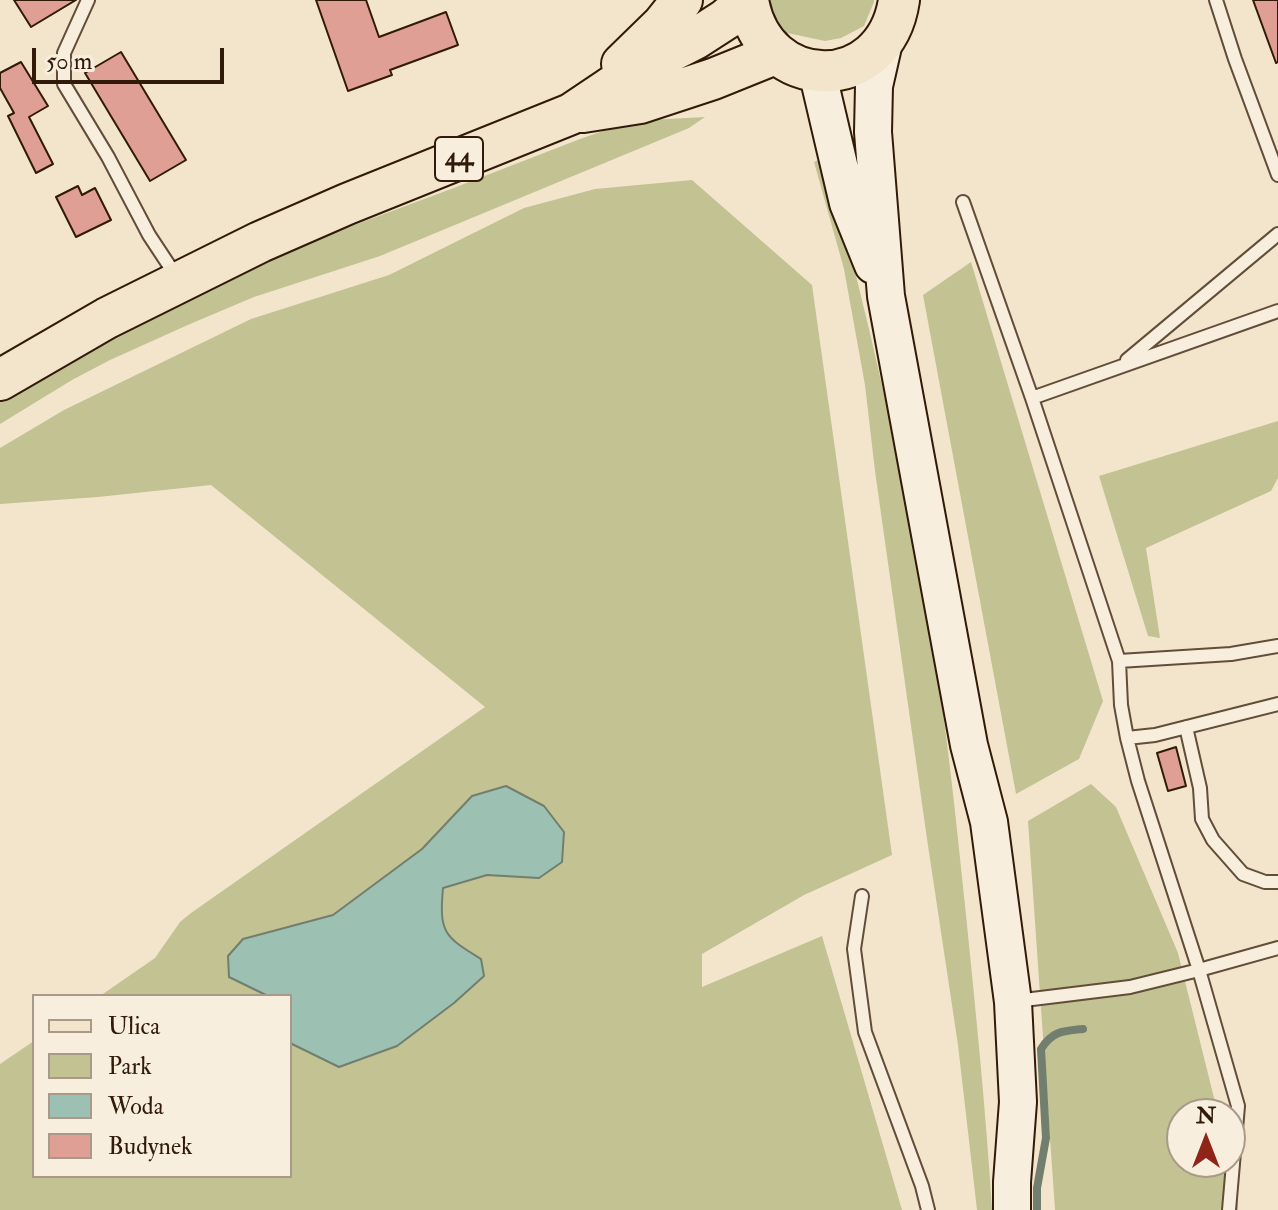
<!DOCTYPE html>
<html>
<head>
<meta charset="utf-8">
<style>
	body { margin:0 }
	#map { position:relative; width:1278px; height:1210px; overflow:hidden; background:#f3e5cc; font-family:"IM FELL Double Pica",serif }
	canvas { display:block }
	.legend { position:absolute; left:32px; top:994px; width:260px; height:184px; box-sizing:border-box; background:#f7eede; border:2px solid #a89988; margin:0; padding:10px 14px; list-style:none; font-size:24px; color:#321a08 }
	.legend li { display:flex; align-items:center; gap:16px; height:40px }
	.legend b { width:40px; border:2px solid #a89988 }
	.north { position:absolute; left:1166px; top:1098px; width:80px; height:80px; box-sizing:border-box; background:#f7eede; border:2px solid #a89988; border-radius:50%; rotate:0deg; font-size:22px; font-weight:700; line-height:32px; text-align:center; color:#321a08 }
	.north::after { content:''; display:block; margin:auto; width:28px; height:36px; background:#8f2418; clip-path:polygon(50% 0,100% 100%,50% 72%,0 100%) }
	.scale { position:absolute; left:32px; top:48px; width:192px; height:36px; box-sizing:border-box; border:4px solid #321a08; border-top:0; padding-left:10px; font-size:24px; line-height:28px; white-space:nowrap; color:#321a08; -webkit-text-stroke:6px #f7eede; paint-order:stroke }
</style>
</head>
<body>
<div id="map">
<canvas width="1278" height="1210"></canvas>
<ul class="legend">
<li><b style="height:10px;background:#f3e5cc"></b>Ulica</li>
<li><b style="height:22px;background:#c2c293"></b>Park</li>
<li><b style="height:22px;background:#9cc0b2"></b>Woda</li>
<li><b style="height:22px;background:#e09f94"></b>Budynek</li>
</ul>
<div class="north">N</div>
<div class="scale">50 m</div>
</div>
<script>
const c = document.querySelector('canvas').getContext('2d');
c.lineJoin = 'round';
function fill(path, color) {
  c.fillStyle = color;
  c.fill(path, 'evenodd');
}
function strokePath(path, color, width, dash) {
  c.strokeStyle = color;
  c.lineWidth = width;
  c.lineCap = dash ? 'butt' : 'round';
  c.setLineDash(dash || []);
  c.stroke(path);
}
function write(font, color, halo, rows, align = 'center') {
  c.font = font + ' "IM FELL Double Pica",serif';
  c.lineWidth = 6;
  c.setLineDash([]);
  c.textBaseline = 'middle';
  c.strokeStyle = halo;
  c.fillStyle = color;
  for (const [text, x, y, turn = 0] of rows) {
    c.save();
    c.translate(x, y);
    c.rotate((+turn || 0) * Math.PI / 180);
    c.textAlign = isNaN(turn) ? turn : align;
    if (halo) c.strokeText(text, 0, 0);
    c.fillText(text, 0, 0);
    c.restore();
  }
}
const green = new Path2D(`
	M 762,0 L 874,0 L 874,2 L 864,26 L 841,38 L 825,41 L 773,30 Z
	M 705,117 L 689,128 L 380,256 L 254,297 L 190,324 L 110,360 L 72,380 L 0,424 L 0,395 L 266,258 L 451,189 L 580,139 L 632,121 Z
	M 825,157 C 868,314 904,473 931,634 C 947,727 956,821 966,915 C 976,1014 986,1112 992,1210 L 977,1210 L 958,1045 L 927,839 L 875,471 L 865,385 L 844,269 L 814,162 Z
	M 692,180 L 812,285 L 892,855 L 804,895 L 702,954 L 702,987 L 822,936 L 902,1210 L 0,1210 L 0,1064 L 34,1041 L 34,1176 L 290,1176 L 290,1041 L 292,1044 L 339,1067 L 481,959 C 443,936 440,933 443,888 L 487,875 L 539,878 L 473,796 L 422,849 L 333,915 L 243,939 L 268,996 L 100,996 L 155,958 L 180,922 L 191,913 L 485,707 L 211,485 L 98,497 L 0,504 L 0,448 L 64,410 L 251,319 L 389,275 L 524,208 L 595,189 Z
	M 971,262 L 1103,701 L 1079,759 L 1016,794 L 923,295 Z
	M 1278,421 L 1278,478 L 1271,491 L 1146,548 L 1160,638 L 1148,636 L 1099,476 Z
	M 1091,784 L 1116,807 L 1178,953 L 1218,1114 L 1182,1114 L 1182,1162 L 1230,1162 L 1238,1195 L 1238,1210 L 1055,1210 L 1028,821 Z`);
const water = new Path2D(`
	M 506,786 L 544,806 L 564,832 L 562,862 L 539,878 L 487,875 L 443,888 C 439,933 444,936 481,959 L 484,976 L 454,1003 L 397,1046 L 339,1067 L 292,1044 L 290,1041 L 290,996 L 268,996 L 229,977 L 228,956 L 243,939 L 333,915 L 422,849 L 472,796 Z`);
const stream = new Path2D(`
	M 1037,1210 L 1037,1188 L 1046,1138 L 1041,1049 C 1052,1031 1063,1031 1083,1029`);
const building = new Path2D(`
	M 14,0 L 76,0 L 31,27 Z
	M 316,0 L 366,0 L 379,37 L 446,12 L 458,45 L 390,70 L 392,75 L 348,91 Z
	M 1253,0 L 1278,0 L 1278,62 L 1276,63 Z
	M 121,52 L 186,160 L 150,181 L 85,73 Z
	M 21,62 L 48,106 L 29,117 L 53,164 L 36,173 L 8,116 L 14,113 L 0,88 L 0,73 Z
	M 78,186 L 82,195 L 95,188 L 111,220 L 76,237 L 56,197 Z
	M 1176,747 L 1186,786 L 1168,791 L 1157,753 Z`);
const lane = new Path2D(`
	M 88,0 L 64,53 L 64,84 L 108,157 L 149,235 L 178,279
	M 1216,0 L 1235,59 L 1278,175
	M 963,202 L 1032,398 L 1119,661 L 1231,654 L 1278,646
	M 1127,360 L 1278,234
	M 1032,398 L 1278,311
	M 1186,727 L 1200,788 L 1202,819 L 1213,840 L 1243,874 L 1265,882 L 1278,882
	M 1127,738 L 1155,735 L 1278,704
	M 862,896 L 854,949 L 865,1032 L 922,1186 L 928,1210
	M 1016,1001 L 1130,987 L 1199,970 L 1138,781 L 1127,738 L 1121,705 L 1119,661
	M 1229,1210 L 1238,1106 L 1199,970 L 1278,948`);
const secondary = new Path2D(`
	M 884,42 L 874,86 L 873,132 L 886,296 L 969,745 L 989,822 L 1013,1002 L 1018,1102 L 1012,1182 L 1012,1210
	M 817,71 L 848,203 L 873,265`);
const primary = new Path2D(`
	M 748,0 C 764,95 885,95 899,0
	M 622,64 L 663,24 L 682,0
	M 583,112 L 640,103 L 713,79 L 775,54
	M 0,380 L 107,318 L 260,242 L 347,204 L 571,114 L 644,65 L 695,39 L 726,19 L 748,0`);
const shields = [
	[459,159,48]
];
const shieldNames = [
	["44",459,159]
];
fill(green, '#c2c293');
fill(water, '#9cc0b2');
strokePath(water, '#727e6e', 2);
strokePath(stream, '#727e6e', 8);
fill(building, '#e09f94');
strokePath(building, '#321a08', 2);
strokePath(lane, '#624d39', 16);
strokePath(secondary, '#321a08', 40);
strokePath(primary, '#321a08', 44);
strokePath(lane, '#f7eede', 12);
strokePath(secondary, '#f7eede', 36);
strokePath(primary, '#f3e5cc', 40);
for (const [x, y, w] of shields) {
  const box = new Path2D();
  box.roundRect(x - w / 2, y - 22, w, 44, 6);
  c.fillStyle = '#f7eede';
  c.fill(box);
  strokePath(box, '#321a08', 2);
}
write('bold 26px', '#321a08', null, shieldNames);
</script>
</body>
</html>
